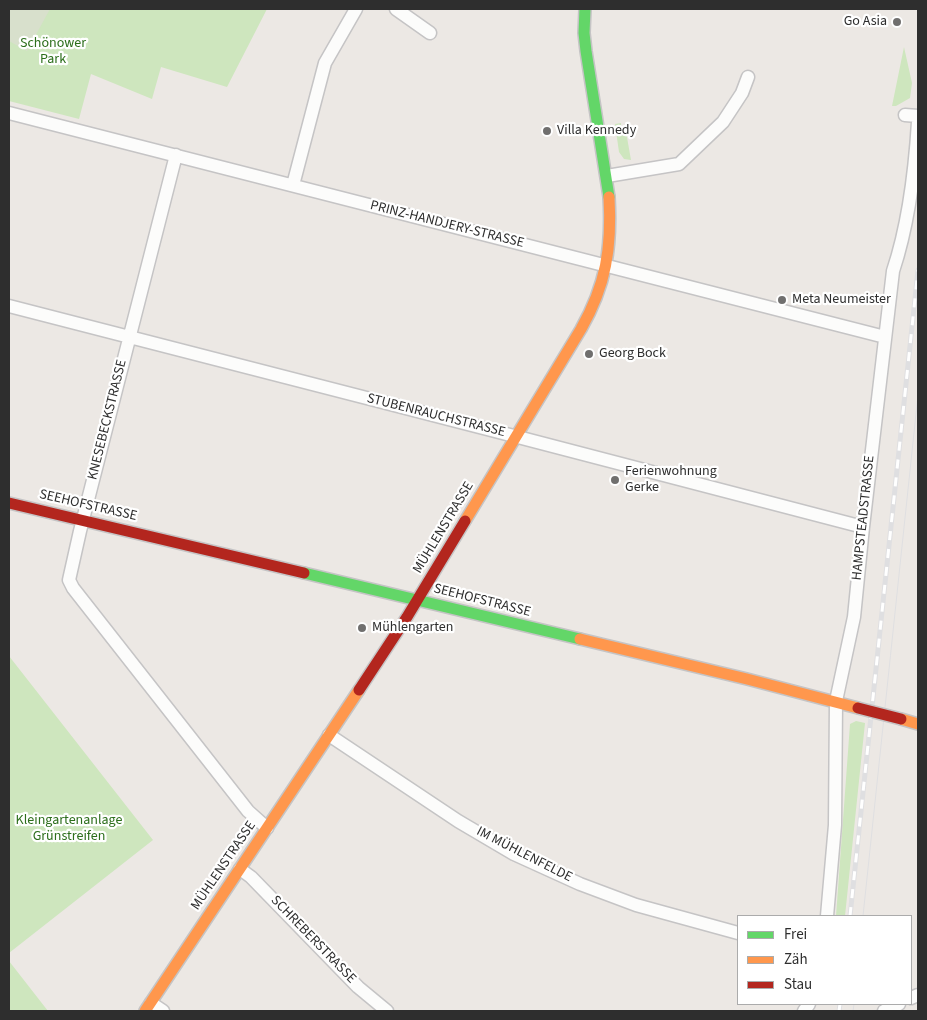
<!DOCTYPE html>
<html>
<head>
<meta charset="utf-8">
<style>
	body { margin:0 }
	#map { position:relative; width:927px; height:1020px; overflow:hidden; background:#ece8e4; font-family:"Source Sans 3",sans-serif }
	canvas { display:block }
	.frame { position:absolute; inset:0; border:10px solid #2e2e2e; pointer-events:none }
	.legend { position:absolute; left:737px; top:915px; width:175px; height:90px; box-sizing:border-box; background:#fff; border:1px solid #ababab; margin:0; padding:6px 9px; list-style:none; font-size:15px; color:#2e2e2e }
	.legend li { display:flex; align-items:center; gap:10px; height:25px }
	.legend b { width:25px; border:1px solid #ababab }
</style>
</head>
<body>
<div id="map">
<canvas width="927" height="1020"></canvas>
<div class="frame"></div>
<ul class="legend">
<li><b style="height:6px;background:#63d668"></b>Frei</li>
<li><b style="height:6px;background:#ff974d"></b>Zäh</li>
<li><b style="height:6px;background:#b3261e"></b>Stau</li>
</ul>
</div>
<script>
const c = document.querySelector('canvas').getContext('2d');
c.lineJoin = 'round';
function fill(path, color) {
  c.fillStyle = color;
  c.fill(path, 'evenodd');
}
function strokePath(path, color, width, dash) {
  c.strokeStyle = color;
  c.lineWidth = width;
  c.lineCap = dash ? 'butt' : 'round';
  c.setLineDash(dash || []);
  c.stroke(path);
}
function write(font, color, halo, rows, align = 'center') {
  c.font = font + ' "Source Sans 3",sans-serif';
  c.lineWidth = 4.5;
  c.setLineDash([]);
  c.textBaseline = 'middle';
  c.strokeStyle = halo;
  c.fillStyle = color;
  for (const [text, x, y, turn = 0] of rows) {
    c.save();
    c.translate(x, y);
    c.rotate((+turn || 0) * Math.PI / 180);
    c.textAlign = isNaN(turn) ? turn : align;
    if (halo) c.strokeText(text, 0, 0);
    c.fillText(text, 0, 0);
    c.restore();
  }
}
const green = new Path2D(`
	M 9,9 L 267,9 L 227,87 L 161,67 L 152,99 L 91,74 L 79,119 L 9,101 Z
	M 904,47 L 912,83 L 910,98 L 896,106 L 892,106 Z
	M 621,123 L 621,126 L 625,126 L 631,160 L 624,159 L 619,152 L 615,124 Z
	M 9,656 L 153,840 L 9,953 Z
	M 856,721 L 865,723 L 845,916 L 836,916 L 850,724 Z
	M 9,961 L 48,1011 L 9,1011 Z`);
const cemetery = new Path2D(`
	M 9,9 L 50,9 L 27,51 L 9,41 Z`);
const street = new Path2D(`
	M 396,9 L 430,33
	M 9,113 L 885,337
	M 905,115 L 918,116
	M 176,155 L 80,531 L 69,580 L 73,588 L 248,811 L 267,828
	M 607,176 L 679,164 L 723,122 L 742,93 L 748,77
	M 293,185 L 325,63 L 356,9
	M 9,306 L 491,430 L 863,527
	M 329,735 L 458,821 L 514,854 L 580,884 L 636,905 L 738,933
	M 240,869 L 251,877 L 358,987 L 387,1011
	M 827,916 L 835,825 L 836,701 L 854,617 L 863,527 L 893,271 C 909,223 915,171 918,122
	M 911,998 L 918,995
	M 151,1003 L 163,1011
	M 804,1011 L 809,1004
	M 884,1011 L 899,1004`);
const fast = new Path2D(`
	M 585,9 L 584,33 L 586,51 L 609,197
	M 304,573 L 580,639`);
const slow = new Path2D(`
	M 465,521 L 581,329 C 606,285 612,248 609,197
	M 580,639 L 747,679 L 858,708
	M 901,719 L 918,724
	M 145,1011 L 359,690`);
const jam = new Path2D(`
	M 9,503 L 304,573
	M 359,690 L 407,617 L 465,521`);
const tram = new Path2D(`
	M 863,916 L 918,395
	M 853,1011 L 854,1004`);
const rail = new Path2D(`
	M 850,916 L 918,270
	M 839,1011 L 840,1004`);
const jamBridge = new Path2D(`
	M 858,708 L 901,719`);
const markers = [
	[897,22,5,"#706f6e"],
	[547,131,5,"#706f6e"],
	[782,300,5,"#706f6e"],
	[589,354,5,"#706f6e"],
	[615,480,5,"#706f6e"],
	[362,628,5,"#706f6e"]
];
const poiNames = [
	["Go Asia",887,22,"right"],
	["Villa Kennedy",557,131],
	["Meta Neumeister",792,300],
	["Georg Bock",599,354],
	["Ferienwohnung",625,472],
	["Gerke",625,488],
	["Mühlengarten",372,628]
];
const parkNames = [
	["Schönower",53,44],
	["Park",53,60],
	["Kleingartenanlage",69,821],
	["Grünstreifen",69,837]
];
const streetNames = [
	["PRINZ-HANDJERY-STRASSE",447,225,14],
	["STUBENRAUCHSTRASSE",436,416,14],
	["KNESEBECKSTRASSE",108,420,-76],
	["SEEHOFSTRASSE",88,506,13],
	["HAMPSTEADSTRASSE",864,518,-84],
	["MÜHLENSTRASSE",444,528,-59],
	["SEEHOFSTRASSE",482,601,14],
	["IM MÜHLENFELDE",524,855,27],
	["MÜHLENSTRASSE",224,866,-56],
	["SCHREBERSTRASSE",313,940,46]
];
fill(green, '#cee6be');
fill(cemetery, '#d8e0cc');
strokePath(street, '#c5c4c5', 15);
strokePath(fast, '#c5c4c5', 14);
strokePath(slow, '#c5c4c5', 14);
strokePath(jam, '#c5c4c5', 14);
strokePath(street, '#fcfcfb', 12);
strokePath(fast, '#63d668', 11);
strokePath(slow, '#ff974d', 11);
strokePath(jam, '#b3261e', 11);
strokePath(tram, '#dfdfe1', 1);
strokePath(rail, '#dfdfe1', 5);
strokePath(rail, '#fff', 3, [9]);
strokePath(jamBridge, '#c5c4c5', 14, []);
strokePath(jamBridge, '#b3261e', 11);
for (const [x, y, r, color] of markers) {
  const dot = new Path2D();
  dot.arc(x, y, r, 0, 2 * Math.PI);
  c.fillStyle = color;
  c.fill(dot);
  strokePath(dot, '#fff', 2);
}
write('14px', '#2e2e2e', '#fff', poiNames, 'left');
write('14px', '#2c6e1b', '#fff', parkNames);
write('14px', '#2e2e2e', '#fff', streetNames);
</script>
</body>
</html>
